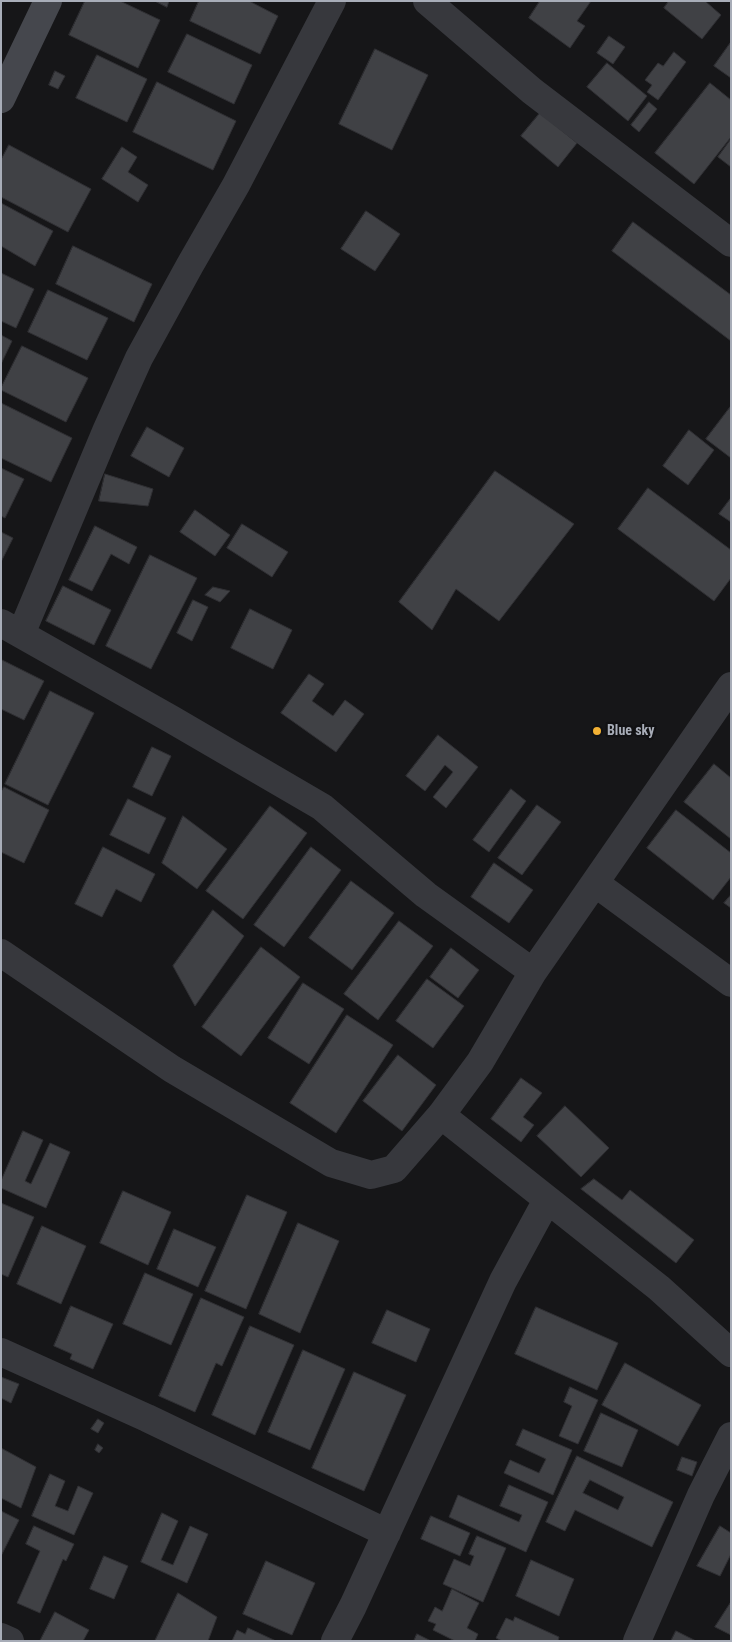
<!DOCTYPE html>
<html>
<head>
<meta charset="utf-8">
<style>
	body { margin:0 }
	#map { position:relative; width:732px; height:1642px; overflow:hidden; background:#161618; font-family:"Roboto Condensed",sans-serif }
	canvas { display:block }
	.frame { position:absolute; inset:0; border:2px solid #a8adb8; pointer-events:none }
</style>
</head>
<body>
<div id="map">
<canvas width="732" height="1642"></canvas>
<div class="frame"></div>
</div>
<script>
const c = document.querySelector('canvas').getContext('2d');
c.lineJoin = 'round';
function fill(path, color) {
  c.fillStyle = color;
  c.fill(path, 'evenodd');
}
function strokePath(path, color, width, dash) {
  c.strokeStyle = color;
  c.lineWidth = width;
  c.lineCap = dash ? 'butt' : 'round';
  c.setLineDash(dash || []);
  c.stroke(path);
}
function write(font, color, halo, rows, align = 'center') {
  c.font = font + ' "Roboto Condensed",sans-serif';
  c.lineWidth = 4.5;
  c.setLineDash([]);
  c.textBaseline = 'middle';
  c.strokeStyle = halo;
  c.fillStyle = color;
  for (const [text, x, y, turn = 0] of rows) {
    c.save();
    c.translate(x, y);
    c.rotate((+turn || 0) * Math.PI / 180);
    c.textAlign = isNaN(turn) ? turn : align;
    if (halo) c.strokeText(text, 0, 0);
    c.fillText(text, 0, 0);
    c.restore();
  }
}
const building = new Path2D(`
	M 85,1 L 120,1 L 160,20 L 138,68 L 69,35 Z
	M 155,1 L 169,1 L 167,7 Z
	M 199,1 L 249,1 L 278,16 L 260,54 L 190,21 Z
	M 540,1 L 591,1 L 577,21 L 585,26 L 570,48 L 529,18 Z
	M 669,1 L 705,1 L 721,15 L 702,39 L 664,8 Z
	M 187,34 L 252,65 L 234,104 L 168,72 Z
	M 609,36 L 625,47 L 613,64 L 597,53 Z
	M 731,42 L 731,78 L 714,66 Z
	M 375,49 L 428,75 L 392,150 L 339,124 Z
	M 674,52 L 686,62 L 658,100 L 647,92 L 652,85 L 645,80 L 658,63 L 663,66 Z
	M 97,55 L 147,79 L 127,122 L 76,98 Z
	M 607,63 L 647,96 L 628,121 L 587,87 Z
	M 55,71 L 65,76 L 58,89 L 49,85 Z
	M 157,82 L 236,121 L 213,170 L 133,132 Z
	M 710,83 L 731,100 L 731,137 L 694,184 L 655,153 Z
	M 649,102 L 657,109 L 639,132 L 631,125 Z
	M 540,113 L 577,143 L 558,167 L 521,136 Z
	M 731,139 L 731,167 L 718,157 Z
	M 9,145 L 91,189 L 68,232 L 1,197 L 1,160 Z
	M 122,147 L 137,157 L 128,172 L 148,185 L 138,202 L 102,179 Z
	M 1,203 L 53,231 L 35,266 L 1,246 Z
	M 366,211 L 400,234 L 375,271 L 341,249 Z
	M 633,222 L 731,295 L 731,341 L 612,251 Z
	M 73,246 L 152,284 L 134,322 L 56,284 Z
	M 1,273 L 34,289 L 16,328 L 1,321 Z
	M 48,290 L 108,318 L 87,360 L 28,332 Z
	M 1,335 L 12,341 L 1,364 Z
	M 22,346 L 88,378 L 66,422 L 1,390 L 1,388 Z
	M 1,403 L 72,438 L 51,482 L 1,458 Z
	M 731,406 L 731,458 L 706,439 Z
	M 147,427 L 184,448 L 169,477 L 131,456 Z
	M 689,430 L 714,450 L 688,485 L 663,466 Z
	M 1,468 L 24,479 L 5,518 L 1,516 Z
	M 495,471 L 574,524 L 499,621 L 456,589 L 432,630 L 399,602 Z
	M 105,474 L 153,489 L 148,506 L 99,501 Z
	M 648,488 L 731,550 L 731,578 L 714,601 L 618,529 Z
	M 731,498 L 731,522 L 719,514 Z
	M 195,510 L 230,535 L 215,556 L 180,532 Z
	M 242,524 L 288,552 L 272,577 L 227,548 Z
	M 95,526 L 137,547 L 129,564 L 111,554 L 92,591 L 69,580 Z
	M 1,532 L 13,538 L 1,562 Z
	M 150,555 L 197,578 L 151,669 L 106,646 Z
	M 63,586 L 111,610 L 94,645 L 46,621 Z
	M 213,587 L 230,591 L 220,602 L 205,595 Z
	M 193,600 L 208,607 L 192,641 L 177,633 Z
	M 250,609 L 292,630 L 273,669 L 231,648 Z
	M 2,660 L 44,681 L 24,720 L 1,709 Z
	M 309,674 L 324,684 L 312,701 L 333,716 L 345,700 L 364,714 L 336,752 L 281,713 Z
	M 50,691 L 94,713 L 48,805 L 5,784 Z
	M 438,735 L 478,767 L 446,808 L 433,797 L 453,772 L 445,765 L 425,791 L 406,776 Z
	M 152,747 L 171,756 L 152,796 L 133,787 Z
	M 714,764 L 731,778 L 731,839 L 684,802 Z
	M 4,787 L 49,810 L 24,863 L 1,852 L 1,792 Z
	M 511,789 L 526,801 L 489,852 L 473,840 Z
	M 128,799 L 166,818 L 149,854 L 110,835 Z
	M 537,805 L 561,822 L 522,875 L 498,858 Z
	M 270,806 L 307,833 L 243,919 L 206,891 Z
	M 676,810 L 731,853 L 731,877 L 713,900 L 647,848 Z
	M 183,816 L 227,849 L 197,889 L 162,863 Z
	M 103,847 L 155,874 L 141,902 L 116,889 L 102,917 L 75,904 Z
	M 311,847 L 341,870 L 284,947 L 254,925 Z
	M 494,863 L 533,890 L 509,923 L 471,897 Z
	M 351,881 L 394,913 L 352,970 L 309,938 Z
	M 731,895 L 731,908 L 724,903 Z
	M 213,910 L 244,936 L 195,1006 L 173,966 Z
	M 399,921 L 433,946 L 378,1020 L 344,994 Z
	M 261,947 L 300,977 L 241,1056 L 202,1027 Z
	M 451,948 L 479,970 L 458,998 L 430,977 Z
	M 427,979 L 464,1006 L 433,1048 L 396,1021 Z
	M 303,983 L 344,1009 L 309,1064 L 268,1038 Z
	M 347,1015 L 393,1045 L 336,1133 L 290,1103 Z
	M 398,1055 L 436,1085 L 402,1131 L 363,1101 Z
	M 521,1078 L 542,1093 L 523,1117 L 534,1125 L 521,1142 L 491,1119 Z
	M 565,1106 L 609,1148 L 581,1177 L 537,1136 Z
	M 23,1131 L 43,1140 L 25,1181 L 31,1184 L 50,1143 L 70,1152 L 46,1208 L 1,1188 L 1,1181 Z
	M 594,1179 L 622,1200 L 630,1190 L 694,1240 L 676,1263 L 581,1189 Z
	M 123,1191 L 171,1212 L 148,1265 L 100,1243 Z
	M 247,1195 L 287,1212 L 246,1309 L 205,1291 Z
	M 1,1203 L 34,1217 L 8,1277 L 1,1274 Z
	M 298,1223 L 339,1241 L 300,1333 L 259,1314 Z
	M 42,1226 L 86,1246 L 61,1304 L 17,1284 Z
	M 174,1229 L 216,1247 L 198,1287 L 157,1269 Z
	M 145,1273 L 193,1294 L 171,1345 L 123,1324 Z
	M 201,1298 L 244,1317 L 222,1366 L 216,1363 L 195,1412 L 159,1396 Z
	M 71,1306 L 113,1324 L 93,1369 L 70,1359 L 72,1354 L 54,1346 Z
	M 536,1307 L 618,1343 L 597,1390 L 515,1354 Z
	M 387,1310 L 430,1329 L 416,1362 L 372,1343 Z
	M 250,1326 L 294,1345 L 255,1435 L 212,1415 Z
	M 303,1350 L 345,1369 L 310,1450 L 268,1432 Z
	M 625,1363 L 701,1405 L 678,1446 L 602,1405 Z
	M 354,1372 L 406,1395 L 364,1491 L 312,1468 Z
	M 1,1377 L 19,1384 L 11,1403 L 1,1398 Z
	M 570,1387 L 598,1400 L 578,1444 L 559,1436 L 572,1406 L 564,1402 Z
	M 601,1413 L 638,1430 L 622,1467 L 584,1451 Z
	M 98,1419 L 104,1423 L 98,1433 L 91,1429 Z
	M 523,1429 L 572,1450 L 553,1495 L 504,1473 L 510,1460 L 539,1473 L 546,1459 L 516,1445 Z
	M 98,1444 L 103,1448 L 99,1453 L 95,1450 Z
	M 1,1448 L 36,1467 L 21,1508 L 1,1498 Z
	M 577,1456 L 673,1502 L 652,1547 L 575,1510 L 565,1531 L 546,1522 ZM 590,1480 L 624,1497 L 618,1510 L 583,1493 Z
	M 682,1457 L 697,1462 L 692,1476 L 677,1470 Z
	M 50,1474 L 65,1481 L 55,1506 L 68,1511 L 78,1486 L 93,1493 L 74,1535 L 32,1516 Z
	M 509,1485 L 548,1502 L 526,1552 L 449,1517 L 458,1495 L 519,1522 L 522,1515 L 500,1506 Z
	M 1,1511 L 19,1520 L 1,1556 Z
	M 162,1513 L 178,1521 L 161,1560 L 173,1565 L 190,1526 L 208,1534 L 187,1583 L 141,1562 Z
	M 431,1516 L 470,1533 L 460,1556 L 421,1539 Z
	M 34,1526 L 74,1544 L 66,1561 L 63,1559 L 40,1613 L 17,1603 L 40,1551 L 26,1544 Z
	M 720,1526 L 731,1533 L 731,1554 L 720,1576 L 697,1566 Z
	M 477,1536 L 506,1548 L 483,1602 L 443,1584 L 454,1559 L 470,1566 L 474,1556 L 469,1554 Z
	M 104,1556 L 128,1566 L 114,1599 L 90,1589 Z
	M 531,1560 L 574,1579 L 559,1616 L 516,1596 Z
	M 266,1561 L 315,1583 L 292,1635 L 243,1614 Z
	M 452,1589 L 479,1603 L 467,1628 L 478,1634 L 475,1641 L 455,1641 L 433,1630 L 436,1624 L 428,1621 L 435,1607 L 442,1611 Z
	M 178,1593 L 217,1617 L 208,1641 L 155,1641 Z
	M 731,1602 L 731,1635 L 715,1627 Z
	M 55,1612 L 89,1630 L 83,1641 L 40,1641 Z
	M 515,1617 L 559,1637 L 558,1641 L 502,1641 L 496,1638 L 506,1618 L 513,1621 Z
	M 248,1628 L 276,1641 L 232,1641 L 237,1630 L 245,1634 Z
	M 676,1631 L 696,1641 L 671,1641 Z
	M 417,1634 L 431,1641 L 414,1641 Z`);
const street = new Path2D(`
	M 427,1 L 532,91 L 731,243
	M 1,623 L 171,719 L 322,807 L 426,895 L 533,972
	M 21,634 L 107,429 L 139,358 L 190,265 L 236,185 L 332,1
	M 595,883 L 731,983
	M 1,953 L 172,1069 L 331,1163 L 371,1175 L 394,1169 L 441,1115 L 480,1062 L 533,972 L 731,686
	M 441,1115 L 659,1288 L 731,1353
	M 1,1352 L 147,1418 L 387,1533
	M 1,1637 L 10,1641
	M 335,1641 L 353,1606 L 503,1281 L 547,1200
	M 637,1641 L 701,1495 L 731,1436`);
const secondary = new Path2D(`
	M 1,99 L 48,1`);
const markers = [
	[597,731,5,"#f2b134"]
];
const poiNames = [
	["Blue sky",607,731]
];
fill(building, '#404145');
strokePath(building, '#303034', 1);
strokePath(street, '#37383d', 28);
strokePath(secondary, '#45474d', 28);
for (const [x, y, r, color] of markers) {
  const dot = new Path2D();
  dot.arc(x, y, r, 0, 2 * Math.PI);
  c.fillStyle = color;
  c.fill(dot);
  strokePath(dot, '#111113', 2);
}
write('bold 14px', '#a8adb8', '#111113', poiNames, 'left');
</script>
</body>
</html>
